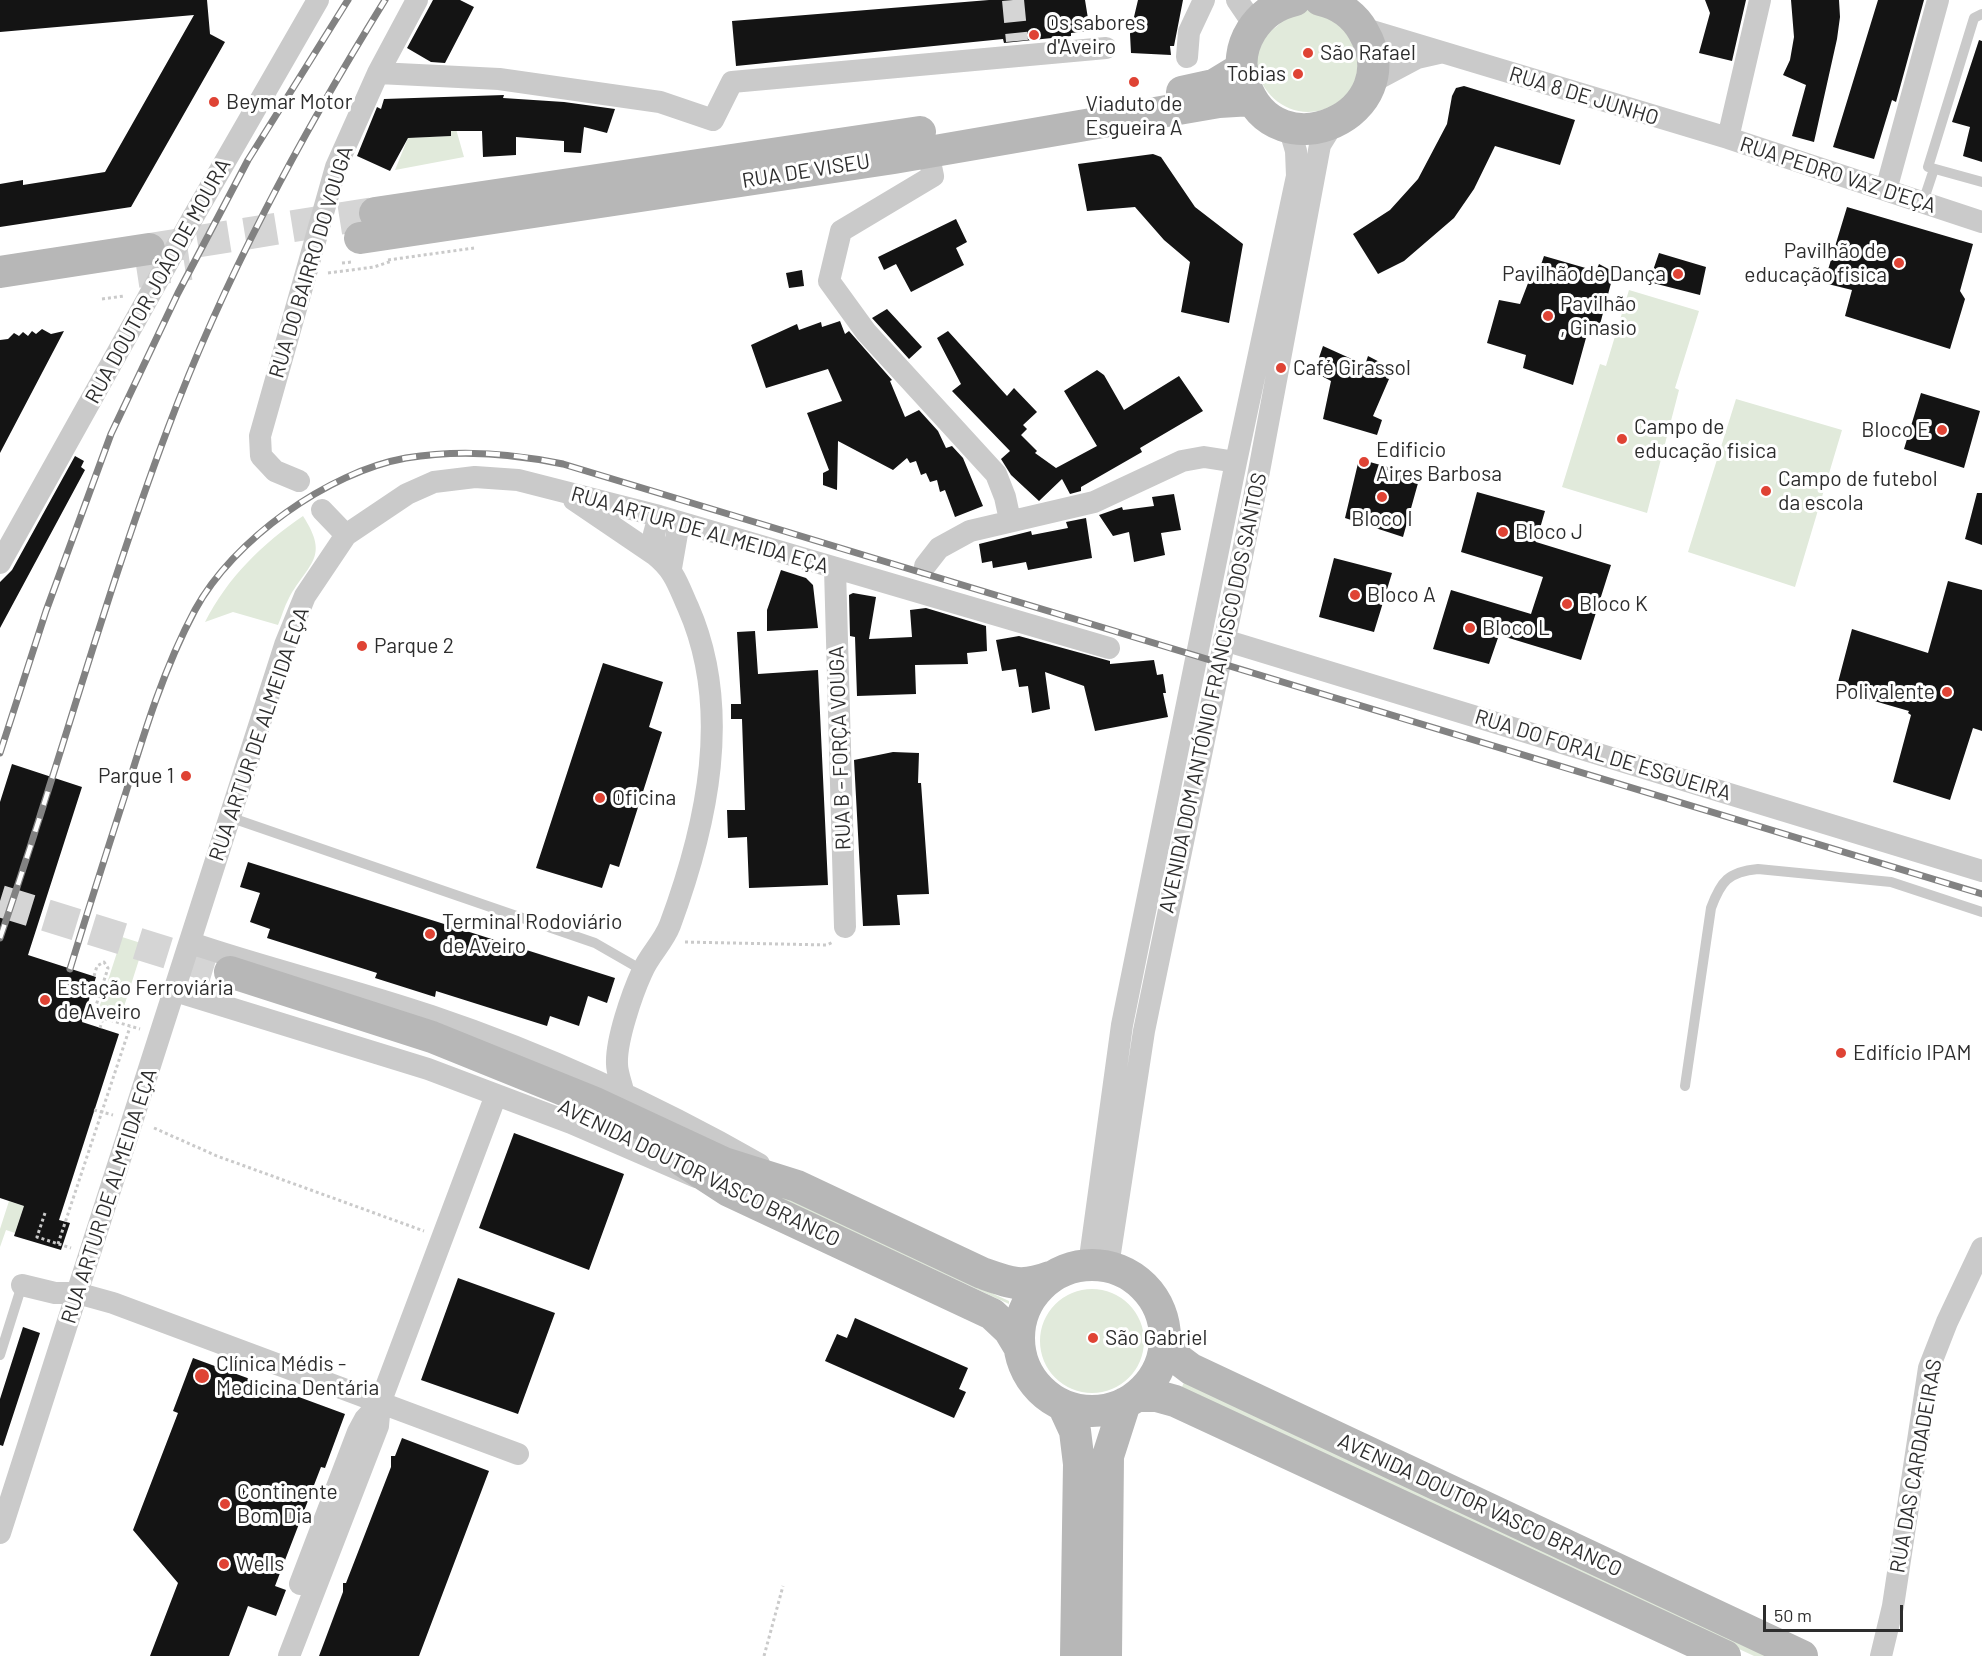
<!DOCTYPE html>
<html>
<head>
<meta charset="utf-8">
<style>
	body { margin:0 }
	#map { position:relative; width:1982px; height:1656px; overflow:hidden; background:#fff; font-family:Barlow,sans-serif }
	canvas { display:block }
	.scale { position:absolute; left:1763px; top:1605px; width:140px; height:27px; box-sizing:border-box; border:3px solid #2d2d2d; border-top:0; padding-left:8px; font-size:18px; line-height:21px; white-space:nowrap; color:#2d2d2d; -webkit-text-stroke:4px #fff; paint-order:stroke }
</style>
</head>
<body>
<div id="map">
<canvas width="1982" height="1656"></canvas>
<div class="scale">50 m</div>
</div>
<script>
const c = document.querySelector('canvas').getContext('2d');
c.lineJoin = 'round';
function fill(path, color) {
  c.fillStyle = color;
  c.fill(path, 'evenodd');
}
function strokePath(path, color, width, dash) {
  c.strokeStyle = color;
  c.lineWidth = width;
  c.lineCap = dash ? 'butt' : 'round';
  c.setLineDash(dash || []);
  c.stroke(path);
}
function write(font, color, halo, rows, align = 'center') {
  c.font = font + ' Barlow,sans-serif';
  c.lineWidth = 6;
  c.setLineDash([]);
  c.textBaseline = 'middle';
  c.strokeStyle = halo;
  c.fillStyle = color;
  for (const [text, x, y, turn = 0] of rows) {
    c.save();
    c.translate(x, y);
    c.rotate((+turn || 0) * Math.PI / 180);
    c.textAlign = isNaN(turn) ? turn : align;
    if (halo) c.strokeText(text, 0, 0);
    c.fillText(text, 0, 0);
    c.restore();
  }
}
const green = new Path2D(`
	M 1315,7 L 1331,12 L 1361,53 C 1359,63 1358,75 1354,84 C 1351,93 1343,99 1335,104 C 1301,125 1262,102 1256,65 C 1255,59 1255,48 1258,42 C 1261,36 1271,31 1276,27 C 1291,14 1294,8 1315,7 Z
	M 451,129 L 456,129 L 464,157 L 395,170 L 408,138 L 450,136 Z
	M 1629,290 L 1699,311 L 1675,388 L 1679,390 L 1647,513 L 1562,487 L 1600,364 L 1606,366 Z
	M 1736,399 L 1842,430 L 1795,587 L 1688,552 Z
	M 303,516 C 330,558 309,562 289,598 C 284,607 282,616 278,625 L 233,612 L 205,622 C 228,577 262,544 303,516 Z
	M 122,937 L 144,944 L 121,1016 L 99,1008 Z
	M 567,1095 L 998,1296 L 1009,1301 L 1009,1304 L 565,1099 Z
	M 9,1201 L 24,1206 L 15,1233 L 6,1230 L 0,1247 L 0,1229 Z
	M1040 1341a52 52 0 1 1 104 0a52 52 0 1 1-104 0Z
	M 1187,1376 L 1786,1656 L 1754,1656 L 1181,1389 Z`);
const building = new Path2D(`
	M 0,0 L 207,0 L 210,34 L 225,42 L 131,207 L 0,227 L 0,184 L 23,180 L 23,185 L 105,172 L 194,15 L 0,32 Z
	M 433,0 L 460,0 L 474,7 L 445,63 L 431,62 L 407,48 Z
	M 989,0 L 1085,0 L 1090,31 L 1071,33 L 1071,36 L 1004,43 L 1003,39 L 736,66 L 732,21 Z
	M 1138,0 L 1183,0 L 1174,46 L 1170,46 L 1171,55 L 1131,53 L 1130,34 Z
	M 1705,0 L 1746,0 L 1732,61 L 1699,53 L 1710,13 Z
	M 1791,0 L 1839,0 L 1840,17 L 1837,39 L 1814,142 L 1792,136 L 1806,85 L 1783,75 L 1790,60 L 1794,37 Z
	M 1878,0 L 1924,0 L 1896,102 L 1892,100 L 1874,159 L 1833,147 Z
	M 1979,40 L 1982,41 L 1982,162 L 1963,156 L 1970,127 L 1952,122 Z
	M 1464,86 L 1575,120 L 1560,165 L 1495,146 L 1474,189 L 1454,218 L 1404,261 L 1378,274 L 1353,234 L 1390,210 L 1418,179 L 1447,124 L 1452,96 L 1456,88 Z
	M 504,95 L 503,98 L 564,102 L 615,109 L 607,133 L 584,127 L 581,153 L 564,152 L 564,141 L 516,137 L 516,155 L 483,157 L 482,131 L 451,131 L 451,136 L 408,138 L 390,171 L 357,156 L 377,107 L 381,109 L 384,99 Z
	M 1153,154 L 1161,157 L 1195,207 L 1243,244 L 1229,323 L 1181,312 L 1190,262 L 1164,240 L 1135,207 L 1087,211 L 1078,164 Z
	M 1847,207 L 1973,244 L 1960,291 L 1965,299 L 1950,349 L 1845,316 L 1852,290 L 1824,283 Z
	M 956,219 L 967,242 L 956,248 L 964,265 L 911,292 L 896,264 L 884,270 L 878,257 Z
	M 1659,253 L 1706,267 L 1700,295 L 1649,282 Z
	M 1544,256 L 1596,271 L 1599,264 L 1614,272 L 1599,328 L 1589,327 L 1573,385 L 1523,368 L 1526,355 L 1487,343 L 1499,300 L 1520,304 L 1530,278 L 1536,279 Z
	M 802,270 L 804,286 L 789,288 L 786,273 Z
	M 887,309 L 922,347 L 909,359 L 872,318 Z
	M 840,321 L 845,334 L 849,331 L 892,380 L 890,381 L 905,417 L 919,410 L 938,431 L 946,448 L 952,446 L 963,458 L 983,506 L 955,517 L 945,490 L 940,492 L 937,480 L 930,482 L 926,473 L 921,475 L 916,461 L 910,463 L 907,458 L 893,470 L 838,441 L 837,490 L 823,485 L 823,473 L 829,470 L 807,413 L 842,401 L 828,369 L 766,388 L 751,345 L 797,324 L 799,330 L 821,322 L 822,327 Z
	M 42,329 L 51,334 L 64,331 L 0,453 L 0,340 L 8,339 L 14,333 L 19,336 L 23,332 L 28,336 L 32,331 L 36,334 Z
	M 948,331 L 1007,396 L 1014,388 L 1037,412 L 1023,425 L 1027,429 L 1021,435 L 1037,451 L 1035,453 L 1056,468 L 1097,446 L 1064,391 L 1097,370 L 1104,375 L 1124,410 L 1179,376 L 1203,411 L 1140,448 L 1142,452 L 1081,487 L 1081,491 L 1070,494 L 1062,479 L 1039,501 L 1011,475 L 1001,459 L 1010,451 L 952,391 L 961,384 L 937,338 Z
	M 1323,346 L 1365,365 L 1368,356 L 1391,368 L 1386,378 L 1389,379 L 1373,416 L 1382,420 L 1377,435 L 1323,419 L 1331,381 L 1314,372 Z
	M 1921,393 L 1980,411 L 1964,468 L 1904,449 Z
	M 75,456 L 84,461 L 81,467 L 85,470 L 0,628 L 0,582 L 12,570 Z
	M 1359,459 L 1420,476 L 1403,537 L 1345,518 Z
	M 1477,492 L 1545,511 L 1536,542 L 1611,565 L 1581,660 L 1499,635 L 1489,664 L 1433,649 L 1451,590 L 1531,614 L 1543,577 L 1461,552 Z
	M 1977,493 L 1982,493 L 1982,545 L 1965,539 Z
	M 1174,494 L 1181,530 L 1161,533 L 1165,555 L 1134,562 L 1129,532 L 1113,536 L 1099,515 L 1122,507 L 1123,510 L 1154,506 L 1152,497 Z
	M 1086,518 L 1092,558 L 1028,570 L 1026,562 L 993,568 L 992,561 L 982,563 L 979,544 L 1031,531 L 1032,535 L 1068,528 L 1066,522 Z
	M 1334,558 L 1392,573 L 1374,632 L 1319,617 Z
	M 781,570 L 806,578 L 813,585 L 818,628 L 767,631 L 767,610 Z
	M 1948,581 L 1982,590 L 1982,731 L 1973,728 L 1950,800 L 1893,782 L 1911,715 L 1908,713 L 1909,711 L 1836,690 L 1852,629 L 1928,653 Z
	M 853,593 L 876,597 L 869,639 L 912,637 L 910,610 L 926,608 L 986,626 L 987,651 L 967,653 L 968,664 L 915,665 L 916,694 L 857,696 L 855,637 L 850,636 L 849,595 Z
	M 755,631 L 758,674 L 818,670 L 828,885 L 749,888 L 747,837 L 728,838 L 727,810 L 745,810 L 742,719 L 731,719 L 731,704 L 741,704 L 737,632 Z
	M 1019,636 L 1110,661 L 1110,664 L 1154,660 L 1157,675 L 1163,674 L 1166,693 L 1163,693 L 1168,717 L 1095,731 L 1084,686 L 1045,672 L 1050,709 L 1032,713 L 1028,686 L 1019,687 L 1016,669 L 1002,671 L 996,640 Z
	M 603,663 L 663,682 L 649,727 L 662,732 L 619,867 L 610,864 L 602,888 L 536,868 Z
	M 893,752 L 919,753 L 918,783 L 921,783 L 929,894 L 897,895 L 900,925 L 863,926 L 854,760 Z
	M 12,764 L 82,787 L 28,955 L 96,977 L 82,1022 L 119,1034 L 59,1220 L 70,1223 L 61,1250 L 14,1236 L 24,1206 L 0,1198 L 0,802 Z
	M 248,862 L 615,978 L 607,1003 L 588,996 L 579,1026 L 550,1016 L 547,1026 L 436,991 L 435,997 L 375,978 L 377,973 L 267,938 L 270,929 L 250,922 L 260,893 L 240,887 Z
	M 514,1133 L 624,1174 L 589,1270 L 479,1228 Z
	M 458,1278 L 555,1313 L 518,1414 L 421,1380 Z
	M 855,1318 L 968,1368 L 959,1389 L 966,1392 L 954,1418 L 825,1361 L 837,1334 L 847,1338 Z
	M 23,1327 L 40,1333 L 3,1446 L 0,1445 L 0,1399 Z
	M 193,1358 L 345,1414 L 325,1468 L 321,1467 L 275,1586 L 286,1590 L 276,1616 L 248,1606 L 229,1656 L 150,1656 L 178,1583 L 133,1530 L 178,1413 L 173,1411 Z
	M 402,1438 L 489,1471 L 419,1656 L 319,1656 L 343,1592 L 343,1583 L 346,1583 L 391,1467 L 391,1456 L 395,1456 Z`);
const minorTunnel = new Path2D(`
	M 1013,0 L 1017,41`);
const secondaryTunnel = new Path2D(`
	M 150,249 L 375,213
	M 137,272 L 190,264
	M 0,901 L 230,972`);
const path = new Path2D(`
	M 388,260 L 474,248
	M 342,263 L 352,262
	M 328,273 L 374,267 L 392,261
	M 102,299 L 124,296
	M 685,942 L 827,945 L 833,942
	M 94,976 L 97,966 L 104,962 L 108,968 L 93,1015 L 103,1018
	M 100,1028 L 103,1018 L 140,1029
	M 94,1110 L 113,1115
	M 154,1128 L 217,1156 L 424,1231
	M 45,1213 L 37,1237 L 71,1248
	M 58,1244 L 130,1027
	M 764,1656 L 783,1586`);
const service = new Path2D(`
	M 1982,14 L 1974,18 L 1928,167 L 1982,182
	M 1923,202 L 1934,169
	M 229,817 L 595,943 L 642,970
	M 1685,1086 L 1711,908 C 1721,881 1728,872 1758,869 L 1891,882 L 1982,912
	M 0,1355 L 22,1285`);
const minor = new Path2D(`
	M 1237,0 L 1254,25
	M 1362,28 L 1728,138 L 1982,222
	M 1187,57 L 1189,32 L 1204,0
	M 378,73 L 499,79 L 660,102 L 713,120 L 732,82 L 1106,48
	M 1370,83 L 1417,58 L 1439,53
	M 1728,138 L 1760,0
	M 928,152 L 933,176 L 841,231 L 829,281 L 866,332 L 996,474 L 1005,497 L 1010,520
	M 1886,190 L 1938,0
	M 299,481 L 275,471 L 261,456 L 260,436 L 336,167 L 378,73 L 417,0
	M 574,500 L 655,555
	M 322,510 L 346,535
	M 0,563 L 192,219 L 318,0
	M 925,566 L 939,548 L 970,531 L 1094,502 L 1182,461 L 1204,457 L 1236,462
	M 671,568 L 679,522
	M 835,569 L 845,927
	M 1224,640 L 1982,871
	M 191,943 C 270,970 352,989 431,1016 C 544,1054 655,1105 759,1164
	M 175,991 L 428,1069 L 571,1123 L 696,1177
	M 624,1095 C 622,1085 617,1073 617,1064 C 616,1040 632,994 642,972 C 649,955 663,943 670,925 C 707,825 733,709 688,607 C 678,585 675,571 655,555 L 654,534 L 659,516
	M 1089,1265 L 1122,1025 L 1236,462 L 1297,176 L 1296,151 L 1289,127
	M 1108,1266 L 1144,1031 L 1254,498 L 1320,145 L 1333,124
	M 22,1285 L 55,1293 L 77,1293 L 113,1303 L 518,1454
	M 0,1533 L 285,645 L 305,596 L 346,535 L 407,494 L 434,482 L 475,477 L 518,480 L 659,516 L 1109,648
	M 300,1584 L 358,1432 L 365,1419 L 380,1403
	M 289,1656 L 378,1426 L 380,1403 L 496,1095
	M 1881,1656 L 1893,1606 L 1929,1368 L 1947,1322 L 1982,1248`);
const secondary = new Path2D(`
	M 1295,0 C 1258,8 1232,46 1245,84 C 1276,175 1411,113 1363,31 C 1354,15 1338,4 1320,0
	M 1182,92 L 1214,85 L 1242,68
	M 375,213 L 920,132
	M 360,238 L 894,158 L 1219,102 L 1252,100
	M 0,272 L 149,249
	M 230,972 L 432,1037 L 593,1102 L 724,1163 L 797,1186 L 982,1273 C 1010,1283 1021,1288 1050,1277
	M 683,1161 L 729,1191 L 992,1314 L 1009,1330 L 1018,1345
	M1019 1338a73 73 0 1 1 146 0a73 73 0 1 1-146 0Z
	M 1165,1345 L 1175,1357 L 1191,1369 L 1802,1656
	M 1136,1396 L 1157,1396 L 1175,1401 L 1725,1656
	M 1063,1405 L 1075,1431 L 1079,1464 L 1076,1656
	M 1106,1656 L 1108,1456 L 1125,1403`);
const rail = new Path2D(`
	M 0,753 L 46,611 L 111,434 L 178,293 L 248,160 L 348,0
	M 0,938 C 58,769 105,595 168,428 C 224,278 301,136 385,0
	M 70,969 C 88,910 107,851 126,792 C 145,730 164,668 195,610 C 233,540 328,472 406,458 C 459,449 511,453 563,464 L 1982,894`);
const markers = [
	[1034,35,6,"#df4334"],
	[1308,53,6,"#df4334"],
	[1298,74,6,"#df4334"],
	[1134,82,6,"#df4334"],
	[214,102,6,"#df4334"],
	[1899,263,6,"#df4334"],
	[1678,274,6,"#df4334"],
	[1548,316,6,"#df4334"],
	[1281,368,6,"#df4334"],
	[1942,430,6,"#df4334"],
	[1622,439,6,"#df4334"],
	[1364,462,6,"#df4334"],
	[1766,491,6,"#df4334"],
	[1382,497,6,"#df4334"],
	[1503,532,6,"#df4334"],
	[1355,595,6,"#df4334"],
	[1567,604,6,"#df4334"],
	[1470,628,6,"#df4334"],
	[362,646,6,"#df4334"],
	[1947,692,6,"#df4334"],
	[186,776,6,"#df4334"],
	[600,798,6,"#df4334"],
	[430,934,6,"#df4334"],
	[45,1000,6,"#df4334"],
	[1841,1053,6,"#df4334"],
	[1093,1338,6,"#df4334"],
	[202,1376,8,"#df4334"],
	[225,1504,6,"#df4334"],
	[224,1564,6,"#df4334"]
];
const poiNames = [
	["Os sabores",1046,23],
	["d'Aveiro",1046,47],
	["São Rafael",1320,53],
	["Tobias",1286,74,"right"],
	["Beymar Motor",226,102],
	["Viaduto de",1134,104,"center"],
	["Esgueira A",1134,128,"center"],
	["Pavilhão de",1887,251,"right"],
	["educação fisica",1887,275,"right"],
	["Pavilhão de Dança",1666,274,"right"],
	["Pavilhão",1560,304],
	[", Ginasio",1560,328],
	["Café Girassol",1293,368],
	["Campo de",1634,427],
	["educação fisica",1634,451],
	["Bloco E",1930,430,"right"],
	["Edificio",1376,450],
	["Aires Barbosa",1376,474],
	["Campo de futebol",1778,479],
	["da escola",1778,503],
	["Bloco I",1382,519,"center"],
	["Bloco J",1515,532],
	["Bloco A",1367,595],
	["Bloco K",1579,604],
	["Bloco L",1482,628],
	["Parque 2",374,646],
	["Polivalente",1935,692,"right"],
	["Parque 1",174,776,"right"],
	["Oficina",612,798],
	["Terminal Rodoviário",442,922],
	["de Aveiro",442,946],
	["Estação Ferroviária",57,988],
	["de Aveiro",57,1012],
	["Edifício IPAM",1853,1053],
	["São Gabriel",1105,1338],
	["Clínica Médis -",216,1364],
	["Medicina Dentária",216,1388],
	["Continente",237,1492],
	["Bom Dia",237,1516],
	["Wells",236,1564]
];
const streetNames = [
	["RUA 8 DE JUNHO",1584,96,17],
	["RUA DE VISEU",806,171,-9],
	["RUA PEDRO VAZ D'EÇA",1838,175,18],
	["RUA DO BAIRRO DO VOUGA",311,262,-73],
	["RUA DOUTOR JOÃO DE MOURA",158,281,-61],
	["RUA ARTUR DE ALMEIDA EÇA",700,530,16],
	["AVENIDA DOM ANTÓNIO FRANCISCO DOS SANTOS",1213,693,-78],
	["RUA ARTUR DE ALMEIDA EÇA",259,734,-71],
	["RUA B - FORÇA VOUGA",840,748,-92],
	["RUA DO FORAL DE ESGUEIRA",1603,755,17],
	["AVENIDA DOUTOR VASCO BRANCO",699,1173,26],
	["RUA ARTUR DE ALMEIDA EÇA",109,1196,-72],
	["RUA DAS CARDADEIRAS",1916,1466,-80],
	["AVENIDA DOUTOR VASCO BRANCO",1480,1505,25]
];
fill(green, '#e1eadb');
fill(building, '#141414');
strokePath(minorTunnel, '#d5d5d5', 22, [22, 11]);
strokePath(secondaryTunnel, '#d5d5d5', 32, [32, 16]);
strokePath(path, '#cacaca', 3, [3, 3]);
strokePath(service, '#cacaca', 10);
strokePath(minor, '#cacaca', 22);
strokePath(secondary, '#b7b7b7', 32);
strokePath(rail, '#828282', 7);
strokePath(rail, '#fff', 4.5, [14]);
for (const [x, y, r, color] of markers) {
  const dot = new Path2D();
  dot.arc(x, y, r, 0, 2 * Math.PI);
  c.fillStyle = color;
  c.fill(dot);
  strokePath(dot, '#fff', 2);
}
write('21px', '#2d2d2d', '#fff', poiNames, 'left');
write('21px', '#2d2d2d', '#fff', streetNames);
</script>
</body>
</html>
